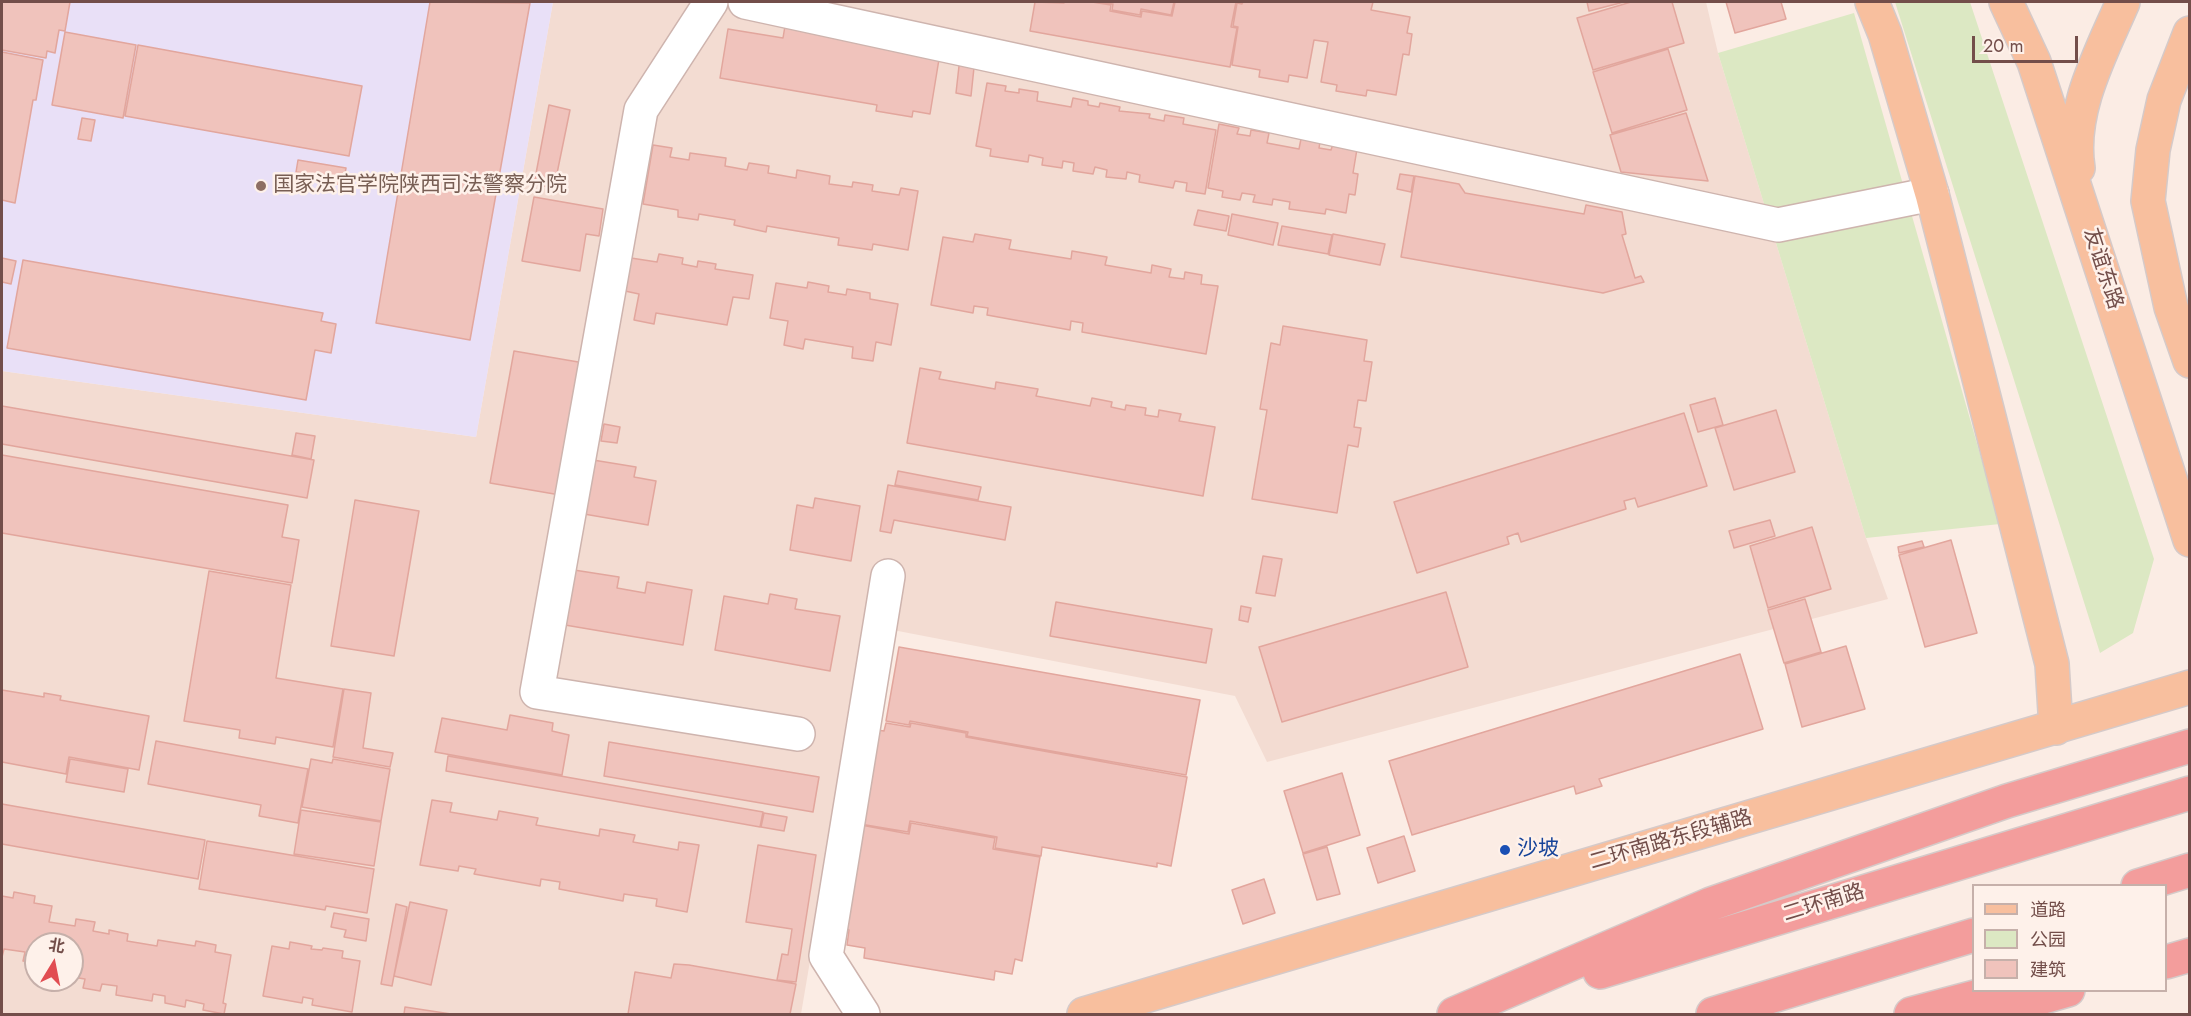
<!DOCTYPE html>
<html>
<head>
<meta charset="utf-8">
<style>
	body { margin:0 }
	#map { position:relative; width:2191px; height:1016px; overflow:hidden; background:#fbece4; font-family:Jost,"Noto Sans SC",sans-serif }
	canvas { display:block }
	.frame { position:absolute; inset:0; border:3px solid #734e4a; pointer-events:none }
	.legend { position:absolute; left:1972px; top:884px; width:195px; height:108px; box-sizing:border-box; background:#fef1ea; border:2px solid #c6b0aa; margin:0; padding:8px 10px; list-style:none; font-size:18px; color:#734e4a }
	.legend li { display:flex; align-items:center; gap:12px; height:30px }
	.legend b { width:30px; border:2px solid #c6b0aa }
	.north { position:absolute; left:24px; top:932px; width:60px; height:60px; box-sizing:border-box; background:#fef1ea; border:2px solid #c6b0aa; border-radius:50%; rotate:10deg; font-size:16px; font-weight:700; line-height:24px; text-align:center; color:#734e4a }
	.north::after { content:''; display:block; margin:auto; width:21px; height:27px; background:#e14d52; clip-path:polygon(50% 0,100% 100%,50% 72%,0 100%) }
	.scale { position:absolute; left:1972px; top:36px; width:106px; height:27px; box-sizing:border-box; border:3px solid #734e4a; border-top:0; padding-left:8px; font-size:18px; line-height:21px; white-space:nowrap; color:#734e4a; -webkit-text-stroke:4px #fef1ea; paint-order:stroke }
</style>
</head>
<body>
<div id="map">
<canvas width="2191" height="1016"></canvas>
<div class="frame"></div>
<ul class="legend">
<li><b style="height:8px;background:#f8bf9e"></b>道路</li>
<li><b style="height:16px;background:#dce8c3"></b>公园</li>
<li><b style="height:16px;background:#f0c3bc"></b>建筑</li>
</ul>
<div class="north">北</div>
<div class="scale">20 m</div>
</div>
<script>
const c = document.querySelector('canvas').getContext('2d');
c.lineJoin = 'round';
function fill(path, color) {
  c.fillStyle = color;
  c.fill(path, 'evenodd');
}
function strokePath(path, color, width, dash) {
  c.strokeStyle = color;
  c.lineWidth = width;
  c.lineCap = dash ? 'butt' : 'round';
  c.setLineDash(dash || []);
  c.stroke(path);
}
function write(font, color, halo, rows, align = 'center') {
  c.font = font + ' Jost,"Noto Sans SC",sans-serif';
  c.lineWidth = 5;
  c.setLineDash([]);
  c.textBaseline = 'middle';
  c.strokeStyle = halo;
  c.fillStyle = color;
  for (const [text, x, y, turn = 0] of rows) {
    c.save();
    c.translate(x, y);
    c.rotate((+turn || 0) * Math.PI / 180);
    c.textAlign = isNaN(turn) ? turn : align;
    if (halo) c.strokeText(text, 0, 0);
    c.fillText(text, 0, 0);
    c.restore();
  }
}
const residential = new Path2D(`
	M 553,2 L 1706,2 L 1718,53 L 1866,538 L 1888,599 L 1267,762 L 1235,696 L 867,625 L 801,1014 L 2,1014 L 2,371 L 476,437 ZM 36,944 L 72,944 L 72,980 L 36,980 Z`);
const education = new Path2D(`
	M 2,2 L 553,2 L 476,437 L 2,371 Z`);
const green = new Path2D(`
	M 1895,2 L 1970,2 L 2154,559 L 2133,633 L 2100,653 Z
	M 1854,13 L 2000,524 L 1866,538 L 1718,53 Z`);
const building = new Path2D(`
	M 2,2 L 70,2 L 65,31 L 59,30 L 55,53 L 47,51 L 46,58 L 2,50 Z
	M 430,2 L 530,3 L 470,340 L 376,323 Z
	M 1035,2 L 1064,3 L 1064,2 L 1092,2 L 1111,5 L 1110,11 L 1141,17 L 1142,11 L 1172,16 L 1175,2 L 1236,2 L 1231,27 L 1237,28 L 1230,67 L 1030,31 Z
	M 1096,2 L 1174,2 L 1171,15 L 1141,9 L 1140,15 L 1112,10 L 1113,4 Z
	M 1243,2 L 1373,2 L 1371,10 L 1410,17 L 1407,33 L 1412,34 L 1409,55 L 1403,54 L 1396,95 L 1367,90 L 1366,96 L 1336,91 L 1337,85 L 1321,82 L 1328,42 L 1314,40 L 1307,78 L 1289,75 L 1288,82 L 1259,77 L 1260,70 L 1232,65 L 1238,27 L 1233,26 L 1237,3 L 1242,4 Z
	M 1587,2 L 1624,2 L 1589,11 Z
	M 1631,2 L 1672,2 L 1684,43 L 1593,70 L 1577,18 Z
	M 1726,2 L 1781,2 L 1786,19 L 1735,33 Z
	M 786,20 L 941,47 L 930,114 L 913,111 L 912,117 L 876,111 L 877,105 L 720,78 L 728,29 L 783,38 Z
	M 65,32 L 136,45 L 123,118 L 52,105 Z
	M 138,45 L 362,86 L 349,156 L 125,116 Z
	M 1668,49 L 1687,110 L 1612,133 L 1593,72 Z
	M 2,52 L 43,60 L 36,100 L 33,100 L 15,203 L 2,200 L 2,206 Z
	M 960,57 L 975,58 L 971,96 L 956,93 Z
	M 987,83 L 1006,86 L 1005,91 L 1019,93 L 1019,89 L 1038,92 L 1037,101 L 1071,107 L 1073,98 L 1088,101 L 1088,105 L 1099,107 L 1100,103 L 1120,107 L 1119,111 L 1150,114 L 1149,118 L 1164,121 L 1165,115 L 1184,118 L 1183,124 L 1216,130 L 1205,194 L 1186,191 L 1187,183 L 1175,181 L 1173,188 L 1139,182 L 1140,175 L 1127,172 L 1126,179 L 1106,177 L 1107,170 L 1095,167 L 1093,174 L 1073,171 L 1074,163 L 1063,161 L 1062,168 L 1042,165 L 1043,158 L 1029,155 L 1028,162 L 990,156 L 991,149 L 976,146 Z
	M 549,105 L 570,110 L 554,188 L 534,184 Z
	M 1686,113 L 1708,181 L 1621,172 L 1610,135 Z
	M 82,118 L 95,120 L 91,141 L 78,139 Z
	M 1219,124 L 1239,128 L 1237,134 L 1250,136 L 1251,130 L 1269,133 L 1267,143 L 1299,149 L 1301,139 L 1320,142 L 1319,148 L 1331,150 L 1333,144 L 1357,149 L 1353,173 L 1358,174 L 1355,195 L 1349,194 L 1346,213 L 1326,209 L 1325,214 L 1289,209 L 1290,202 L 1273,199 L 1272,205 L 1253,202 L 1255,195 L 1242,193 L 1240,200 L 1222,197 L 1223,191 L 1208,188 Z
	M 653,145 L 672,148 L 670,157 L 689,160 L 690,153 L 726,158 L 725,166 L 747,170 L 749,163 L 769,166 L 768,173 L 796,178 L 797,170 L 830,176 L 829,184 L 852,187 L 853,182 L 873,185 L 872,191 L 899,195 L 901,188 L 918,191 L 908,250 L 873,244 L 872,250 L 838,245 L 839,238 L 767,226 L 766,232 L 734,225 L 735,220 L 699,214 L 698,220 L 678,217 L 678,210 L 643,204 Z
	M 298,160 L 346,168 L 343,185 L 330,183 L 331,177 L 296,172 Z
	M 1400,174 L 1414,176 L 1411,192 L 1397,189 Z
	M 1415,176 L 1459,184 L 1465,193 L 1584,214 L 1586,205 L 1622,212 L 1626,234 L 1622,235 L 1635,278 L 1641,276 L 1644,282 L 1603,293 L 1401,257 Z
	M 534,197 L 603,209 L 599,236 L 586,234 L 580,271 L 522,261 Z
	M 1198,210 L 1229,216 L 1226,231 L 1194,225 Z
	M 1232,214 L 1278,223 L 1273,245 L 1228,235 Z
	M 1282,226 L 1332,235 L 1328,254 L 1278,245 Z
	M 975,234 L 1011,240 L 1009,249 L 1071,259 L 1072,251 L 1107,257 L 1105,265 L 1151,273 L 1152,265 L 1171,269 L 1169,277 L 1184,279 L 1185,272 L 1202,275 L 1201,284 L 1218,286 L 1206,354 L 1082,332 L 1083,323 L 1071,321 L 1070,330 L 987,315 L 988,308 L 974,306 L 973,313 L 931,305 L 943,237 L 973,242 Z
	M 1333,234 L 1385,244 L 1380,265 L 1329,255 Z
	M 659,254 L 683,258 L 682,264 L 697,267 L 698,261 L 716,264 L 715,269 L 753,275 L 749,299 L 733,297 L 727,325 L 656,313 L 654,324 L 634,320 L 639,294 L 625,291 L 631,258 L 657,262 Z
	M 2,258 L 16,261 L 11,284 L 2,282 Z
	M 23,260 L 323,313 L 321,321 L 336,324 L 331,353 L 315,350 L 306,400 L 7,348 Z
	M 808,282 L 829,286 L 828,292 L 846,295 L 847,289 L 870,293 L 870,299 L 898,304 L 891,345 L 876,342 L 873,361 L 852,358 L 853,347 L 805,339 L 803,349 L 784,345 L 788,321 L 770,318 L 776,283 L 807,288 Z
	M 1283,326 L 1367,340 L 1364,361 L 1372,362 L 1366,401 L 1358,400 L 1354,427 L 1361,428 L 1358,447 L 1348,445 L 1337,513 L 1252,499 L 1267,410 L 1260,409 L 1271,343 L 1280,345 Z
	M 514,351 L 590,364 L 566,496 L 490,483 Z
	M 920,368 L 941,372 L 939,379 L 995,389 L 996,382 L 1038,389 L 1036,396 L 1090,406 L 1092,398 L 1112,402 L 1111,407 L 1125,410 L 1126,405 L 1146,408 L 1145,415 L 1158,417 L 1159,410 L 1181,414 L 1179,421 L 1215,427 L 1203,496 L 907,443 Z
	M 1715,398 L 1723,425 L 1698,432 L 1690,405 Z
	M 2,406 L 314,460 L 307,498 L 2,444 Z
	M 1776,410 L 1795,472 L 1734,490 L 1715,428 Z
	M 1684,413 L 1707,486 L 1638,507 L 1635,498 L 1624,501 L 1626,509 L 1521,542 L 1518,533 L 1507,537 L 1509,544 L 1417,573 L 1394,502 Z
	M 604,424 L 620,427 L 617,443 L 601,441 Z
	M 296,433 L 315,436 L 311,459 L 292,455 Z
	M 2,455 L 288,505 L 282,537 L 299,540 L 292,583 L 2,533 Z
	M 593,460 L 636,467 L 634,477 L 656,481 L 648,525 L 584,514 Z
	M 898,471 L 981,487 L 978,500 L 895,485 Z
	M 888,485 L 1011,507 L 1005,540 L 894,520 L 891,533 L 880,531 Z
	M 815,498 L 860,506 L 851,561 L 790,550 L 797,505 L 813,508 Z
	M 355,500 L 419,511 L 394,656 L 331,646 Z
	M 1770,520 L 1775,536 L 1734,548 L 1729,531 Z
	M 1812,527 L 1831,589 L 1768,608 L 1750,546 Z
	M 1951,540 L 1977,633 L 1925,647 L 1899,555 Z
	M 1922,541 L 1924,547 L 1899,553 L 1898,547 Z
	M 1263,556 L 1282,559 L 1275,596 L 1256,593 Z
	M 574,570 L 619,577 L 617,588 L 645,593 L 647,582 L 692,590 L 683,645 L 565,625 Z
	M 209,571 L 291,585 L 276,678 L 343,689 L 333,747 L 276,737 L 275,744 L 239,738 L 240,730 L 184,721 Z
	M 1446,592 L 1468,667 L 1282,722 L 1259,647 Z
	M 770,594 L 797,599 L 795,609 L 840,616 L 830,671 L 715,650 L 724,596 L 768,604 Z
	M 1805,599 L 1821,652 L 1784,663 L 1768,610 Z
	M 1056,602 L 1212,629 L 1206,663 L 1050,636 Z
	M 1241,606 L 1251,608 L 1248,622 L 1239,620 Z
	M 1846,646 L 1865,709 L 1802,727 L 1785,664 Z
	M 899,647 L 1200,700 L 1186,775 L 967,736 L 968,732 L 910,721 L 909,725 L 886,721 Z
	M 1740,654 L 1763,729 L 1599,779 L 1602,786 L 1576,794 L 1574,786 L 1412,835 L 1389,761 Z
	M 2,686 L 2,690 L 44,697 L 44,693 L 61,696 L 60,700 L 149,716 L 139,770 L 69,757 L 66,774 L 2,762 Z
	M 344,689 L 371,693 L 363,748 L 393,753 L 390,767 L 333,757 Z
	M 510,715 L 553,723 L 552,731 L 569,735 L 562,775 L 435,752 L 442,718 L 507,730 Z
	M 886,723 L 910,727 L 911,723 L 966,733 L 966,737 L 1187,777 L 1171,866 L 1157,863 L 1157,867 L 1042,847 L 1041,856 L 995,848 L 997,837 L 910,821 L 908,832 L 860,824 L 877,730 L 884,731 Z
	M 156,741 L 308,769 L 298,823 L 259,816 L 261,805 L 148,784 Z
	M 609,742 L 819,777 L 813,812 L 604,776 Z
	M 448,756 L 763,812 L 760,827 L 446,771 Z
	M 70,759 L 128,769 L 124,792 L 66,782 Z
	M 311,759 L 332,763 L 333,759 L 390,769 L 381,821 L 302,807 Z
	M 1342,773 L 1360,835 L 1303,853 L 1284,791 Z
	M 432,800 L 452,803 L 450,812 L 497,820 L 499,811 L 538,818 L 536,825 L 599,836 L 600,829 L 635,835 L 633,842 L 678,850 L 679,842 L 699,845 L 687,912 L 656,906 L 657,899 L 624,894 L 623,901 L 559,889 L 560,882 L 541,879 L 540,886 L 474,874 L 476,869 L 459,866 L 458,871 L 420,865 Z
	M 2,804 L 205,840 L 198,879 L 2,844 Z
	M 301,810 L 381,822 L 374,866 L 294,854 Z
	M 764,813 L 787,817 L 784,831 L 761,827 Z
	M 911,823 L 995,838 L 993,849 L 1040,857 L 1022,961 L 1015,959 L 1012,974 L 995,971 L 994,980 L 864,958 L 865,948 L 847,945 L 849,930 L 843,929 L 861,825 L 909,834 Z
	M 1404,836 L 1415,871 L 1378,883 L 1367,848 Z
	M 207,841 L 374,869 L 367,913 L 326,906 L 325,910 L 199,889 Z
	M 758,845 L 816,855 L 796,982 L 777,980 L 782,954 L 788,955 L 792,929 L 746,922 Z
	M 1327,847 L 1340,894 L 1317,900 L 1303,854 Z
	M 1264,879 L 1275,913 L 1243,924 L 1232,890 Z
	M 14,892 L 35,896 L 34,903 L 52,906 L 49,922 L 75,926 L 76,919 L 95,922 L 93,931 L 109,934 L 109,930 L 128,934 L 127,941 L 157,946 L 158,940 L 195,946 L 196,941 L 216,945 L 215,952 L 231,955 L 223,1003 L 226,1004 L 224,1014 L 203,1010 L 204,1004 L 186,1000 L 185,1007 L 165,1003 L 165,996 L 153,994 L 152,1001 L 116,995 L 117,986 L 102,984 L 100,991 L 83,988 L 85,979 L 72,977 L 72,944 L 36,944 L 36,963 L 23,961 L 25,952 L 4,949 L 2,957 L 2,896 L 13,898 Z
	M 410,902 L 447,910 L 431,985 L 394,976 Z
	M 396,904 L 407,907 L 392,986 L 381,984 Z
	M 334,913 L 369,919 L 366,941 L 344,937 L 346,930 L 331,927 Z
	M 290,942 L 312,946 L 311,949 L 322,950 L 323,948 L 343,951 L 342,958 L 360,961 L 352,1012 L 312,1005 L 313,999 L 303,997 L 302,1003 L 263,996 L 272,946 L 289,949 Z
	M 674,964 L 689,965 L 796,984 L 790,1014 L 628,1014 L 635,972 L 671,978 Z
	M 405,1007 L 451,1014 L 404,1014 Z`);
const minor = new Path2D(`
	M 711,2 L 641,110 L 537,692 L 798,734
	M 745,2 L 1778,225 L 1932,194
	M 863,1014 L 826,956 L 888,576`);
const major = new Path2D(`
	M 1872,2 L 1885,34 L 1932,194 L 2052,664 L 2056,728
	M 2006,2 L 2034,62 L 2190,540
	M 2190,33 L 2164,100 L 2153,150 L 2148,201 L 2171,307 L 2190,361
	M 2078,168 C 2069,111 2101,53 2123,2
	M 1084,1014 L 2190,687`);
const highway = new Path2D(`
	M 2138,886 L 2190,870
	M 2166,962 L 2190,955
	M 1600,972 L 2190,793
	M 1454,1014 L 1711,904 L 2007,801 L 2190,746
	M 1713,1014 L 1974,935
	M 1911,1014 L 2002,990
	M 1984,1014 L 2068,990`);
const markers = [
	[261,186,6,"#8d6e63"],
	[1505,850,6,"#1a4fb4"]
];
const educationNames = [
	["国家法官学院陕西司法警察分院",273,186]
];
const streetNames = [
	["友谊东路",2102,269,72],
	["二环南路东段辅路",1671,841,-16],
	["二环南路",1824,904,-17]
];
const transitNames = [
	["沙坡",1517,850]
];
fill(residential, '#f3dcd2');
fill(education, '#e9e0f7');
fill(green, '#dce8c3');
fill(building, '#f0c3bc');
strokePath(building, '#e2a69d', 1.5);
strokePath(minor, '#ceb4ae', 36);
strokePath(major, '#d5cac9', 36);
strokePath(highway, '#d5cac9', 36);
strokePath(minor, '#fff', 33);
strokePath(major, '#f8bf9e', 33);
strokePath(highway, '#f39d9c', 33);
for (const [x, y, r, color] of markers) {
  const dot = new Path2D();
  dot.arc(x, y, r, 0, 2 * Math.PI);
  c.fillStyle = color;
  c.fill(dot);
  strokePath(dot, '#fef1ea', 2);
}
write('21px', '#785e54', '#fef1ea', educationNames, 'left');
write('21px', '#734e4a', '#fef1ea', streetNames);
write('21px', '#164399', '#fef1ea', transitNames, 'left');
</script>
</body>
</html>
